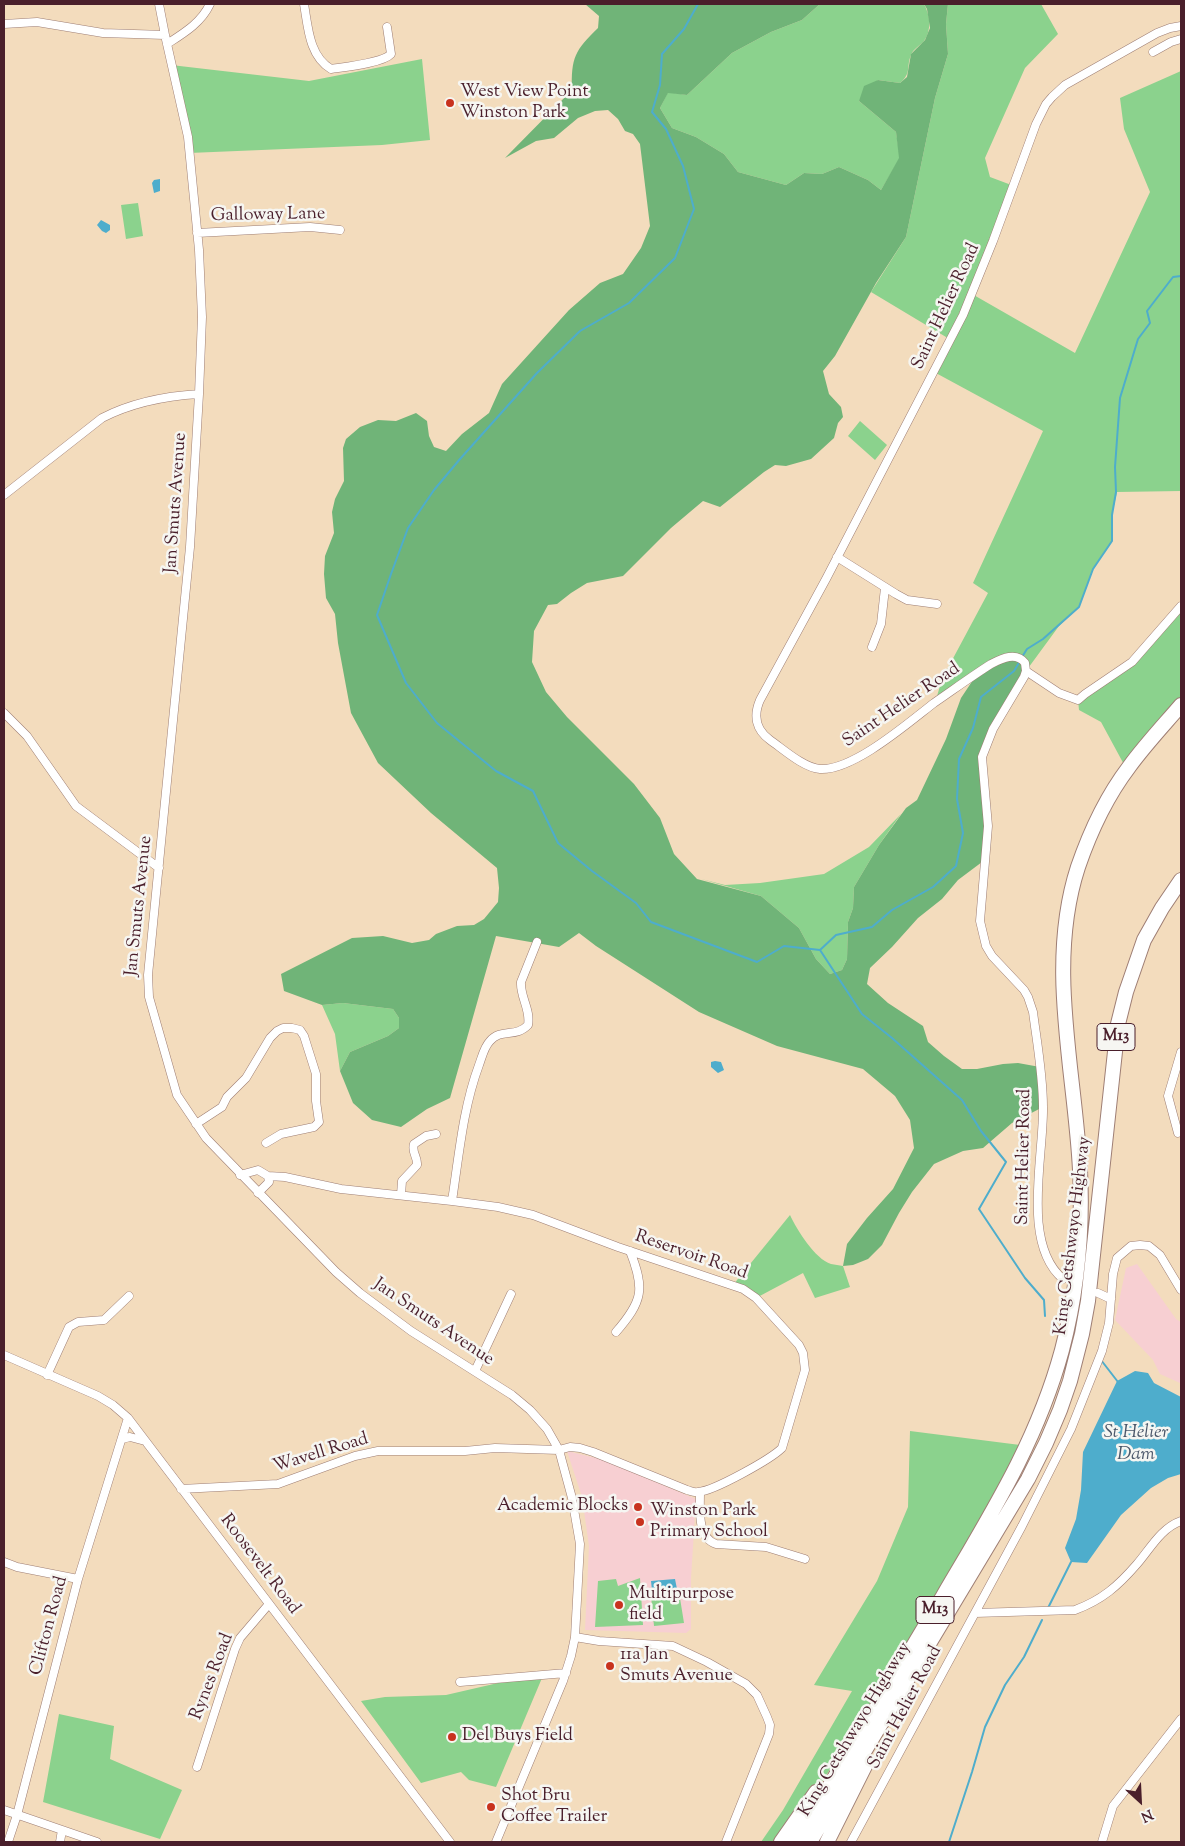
<!DOCTYPE html>
<html>
<head>
<meta charset="utf-8">
<style>
	body { margin:0 }
	#map { position:relative; width:1185px; height:1846px; overflow:hidden; background:#f3dcbd; font-family:"Sorts Mill Goudy",serif }
	canvas { display:block }
	.frame { position:absolute; inset:0; border:5px solid #4a1f2b; pointer-events:none }
	.north { position:absolute; left:1115px; top:1776px; width:50px; height:50px; -webkit-text-stroke:4px #f6f6f2; paint-order:stroke; rotate:155deg; font-size:14px; font-weight:700; line-height:20px; text-align:center; color:#4a1f2b }
	.north::after { content:''; display:block; margin:auto; width:18px; height:22px; background:#4a1f2b; clip-path:polygon(50% 0,100% 100%,50% 72%,0 100%) }
</style>
</head>
<body>
<div id="map">
<canvas width="1185" height="1846"></canvas>
<div class="frame"></div>
<div class="north">N</div>
</div>
<script>
const c = document.querySelector('canvas').getContext('2d');
c.lineJoin = 'round';
function fill(path, color) {
  c.fillStyle = color;
  c.fill(path, 'evenodd');
}
function strokePath(path, color, width, dash) {
  c.strokeStyle = color;
  c.lineWidth = width;
  c.lineCap = dash ? 'butt' : 'round';
  c.setLineDash(dash || []);
  c.stroke(path);
}
function write(font, color, halo, rows, align = 'center') {
  c.font = font + ' "Sorts Mill Goudy",serif';
  c.lineWidth = 5;
  c.setLineDash([]);
  c.textBaseline = 'middle';
  c.strokeStyle = halo;
  c.fillStyle = color;
  for (const [text, x, y, turn = 0] of rows) {
    c.save();
    c.translate(x, y);
    c.rotate((+turn || 0) * Math.PI / 180);
    c.textAlign = isNaN(turn) ? turn : align;
    if (halo) c.strokeText(text, 0, 0);
    c.fillText(text, 0, 0);
    c.restore();
  }
}
const built = new Path2D(`
	M 1137,1264 L 1176,1319 L 1181,1322 L 1180,1383 L 1160,1374 L 1153,1360 L 1115,1320 L 1126,1268 Z
	M 567,1451 L 604,1460 L 696,1499 L 691,1578 L 691,1629 L 686,1633 L 585,1630 L 589,1546 L 582,1497 Z`);
const green = new Path2D(`
	M 820,4 L 924,4 C 930,15 932,30 924,41 C 921,45 913,49 911,55 C 906,67 912,73 900,83 L 878,80 L 859,101 L 896,132 L 900,158 L 881,190 L 868,180 L 839,167 L 822,174 L 804,173 L 786,185 L 738,172 L 724,154 L 696,137 L 672,128 L 660,108 L 668,92 L 687,95 L 732,53 L 771,32 L 802,20 Z
	M 948,4 L 1041,4 L 1058,34 L 1025,68 L 985,158 L 990,177 L 1014,186 L 972,294 L 1075,353 L 1150,192 L 1124,129 L 1120,98 L 1181,71 L 1181,491 L 1117,492 L 1112,515 L 1112,541 L 1093,569 L 1079,607 L 1059,626 L 1026,671 L 1009,657 L 935,703 L 942,679 L 988,593 L 973,583 L 1043,431 L 934,372 L 951,340 L 871,292 L 906,237 L 935,98 L 948,54 L 946,24 Z
	M 422,59 L 430,140 L 382,145 L 189,153 L 171,65 L 309,81 Z
	M 138,203 L 143,236 L 126,239 L 121,205 Z
	M 860,421 L 887,445 L 875,460 L 848,436 Z
	M 1181,606 L 1181,705 L 1127,770 L 1101,722 L 1079,710 L 1078,700 L 1124,668 Z
	M 901,814 L 879,845 L 854,887 L 853,908 L 848,922 L 847,959 L 842,970 L 830,974 L 816,959 L 799,928 L 761,896 L 701,879 L 725,885 L 760,883 L 824,874 L 869,847 Z
	M 343,1003 L 393,1009 L 399,1018 L 399,1028 L 388,1036 L 350,1052 L 340,1071 L 335,1034 L 322,1005 Z
	M 790,1215 C 797,1230 815,1259 831,1264 C 835,1265 839,1265 843,1266 L 850,1287 L 815,1298 L 803,1273 L 756,1298 L 733,1285 Z
	M 910,1431 L 1028,1446 C 947,1579 870,1715 781,1842 L 761,1842 L 783,1810 L 852,1691 L 814,1685 L 877,1581 L 908,1507 Z
	M 640,1578 L 643,1625 L 595,1627 L 598,1581 L 616,1579 L 618,1586 Z
	M 679,1592 L 684,1623 L 654,1626 L 651,1596 Z
	M 542,1678 L 496,1787 L 469,1780 L 461,1772 L 421,1783 L 361,1701 L 385,1697 L 446,1695 L 498,1683 Z
	M 59,1714 L 114,1726 L 110,1759 L 182,1790 L 160,1839 L 43,1802 Z`);
const forest = new Path2D(`
	M 585,4 L 820,4 L 802,20 L 771,32 L 732,53 L 687,95 L 668,93 L 660,108 L 672,128 L 696,137 L 724,154 L 738,172 L 786,185 L 804,173 L 822,174 L 839,167 L 868,180 L 881,190 L 899,158 L 896,132 L 859,101 L 864,86 L 878,80 L 900,83 L 907,77 L 911,54 L 925,40 L 930,28 L 927,9 L 924,4 L 948,4 L 946,24 L 948,54 L 935,98 L 906,237 L 876,283 L 835,356 L 823,371 L 829,394 L 841,407 L 843,417 L 838,423 L 834,438 L 811,459 L 786,466 L 775,465 L 764,472 L 720,507 L 703,501 L 671,528 L 623,576 L 587,583 L 571,593 L 557,604 L 548,605 L 534,631 L 532,662 L 546,692 L 567,717 L 634,784 L 660,818 L 674,854 L 697,879 L 761,896 L 799,928 L 816,959 L 830,974 L 842,970 L 847,959 L 848,922 L 853,908 L 854,887 L 879,845 L 906,808 L 917,800 L 946,739 L 961,698 L 979,671 L 1014,657 L 1027,667 L 984,750 L 986,859 L 958,880 L 942,899 L 918,918 L 892,947 L 870,968 L 867,984 L 888,1003 L 923,1026 L 928,1042 L 944,1056 L 962,1069 L 977,1069 L 1003,1064 L 1018,1063 L 1040,1067 L 1043,1107 L 1012,1123 L 983,1148 L 963,1151 L 934,1164 L 912,1192 L 899,1213 L 882,1245 L 868,1259 L 853,1265 L 843,1266 L 847,1244 L 867,1218 L 893,1189 L 914,1148 L 910,1120 L 895,1096 L 863,1069 L 777,1046 L 699,1012 L 596,946 L 579,933 L 559,947 L 496,936 L 450,1098 L 427,1109 L 401,1127 L 372,1120 L 353,1103 L 340,1071 L 350,1052 L 388,1036 L 399,1028 L 399,1018 L 393,1009 L 343,1003 L 322,1005 L 284,991 L 281,974 L 352,938 L 383,936 L 412,943 L 429,940 L 436,934 L 457,926 L 474,925 L 484,919 L 498,902 L 499,888 L 497,868 L 431,813 L 378,763 L 351,713 L 338,643 L 335,614 L 326,598 L 324,574 L 325,556 L 334,533 L 332,512 L 335,499 L 344,481 L 343,448 L 346,439 L 360,427 L 378,420 L 396,421 L 416,413 L 427,421 L 429,436 L 434,447 L 446,451 L 462,434 L 489,413 L 502,384 L 569,310 L 600,283 L 623,274 L 641,248 L 650,226 L 640,144 L 633,134 L 625,131 L 618,119 L 608,110 L 595,111 L 578,118 L 554,138 L 536,141 L 505,158 L 572,90 C 571,58 575,50 598,28 L 599,16 Z`);
const water = new Path2D(`
	M 160,179 L 160,191 L 154,193 L 152,183 L 154,180 Z
	M 101,220 L 110,225 L 110,230 L 106,233 L 102,231 L 97,225 Z
	M 715,1061 L 721,1062 L 724,1070 L 718,1073 L 711,1067 L 711,1062 Z
	M 1135,1371 L 1148,1373 L 1154,1383 L 1181,1397 L 1181,1474 L 1168,1478 L 1151,1488 L 1121,1515 L 1087,1563 L 1071,1562 L 1065,1548 L 1076,1519 L 1081,1490 L 1083,1452 L 1117,1381 Z
	M 675,1579 L 677,1589 L 652,1590 L 651,1581 Z`);
const stream = new Path2D(`
	M 698,4 L 684,29 L 662,54 L 660,85 L 652,112 L 666,129 L 683,166 L 694,209 L 675,258 L 629,303 L 580,331 L 537,373 L 460,459 L 434,490 L 408,528 L 391,574 L 377,615 L 406,683 L 437,723 L 496,771 L 533,791 L 558,843 L 592,871 L 636,903 L 651,922 L 757,962 L 784,946 L 820,950 L 862,1014 L 892,1038 L 962,1100 L 981,1131 L 1006,1162 L 979,1209 L 1025,1278 L 1044,1300 L 1045,1316
	M 1022,657 L 1027,649 L 1043,639 L 1079,607 L 1093,569 L 1112,541 L 1112,515 L 1116,492 L 1115,467 L 1120,398 L 1138,339 L 1150,323 L 1147,311 L 1173,277 L 1181,276
	M 820,950 L 836,935 L 872,927 L 892,910 L 933,887 L 956,866 L 963,833 L 957,799 L 959,759 L 973,728 L 981,697 L 1014,671 L 1020,661
	M 1101,1360 L 1118,1382
	M 1048,1608 L 1071,1562
	M 949,1842 L 972,1772 L 985,1727 L 1005,1685 L 1024,1657 L 1042,1620`);
const street = new Path2D(`
	M 159,4 L 165,35
	M 304,4 C 308,27 309,56 331,69 C 344,67 383,63 391,54 L 387,27
	M 4,24 L 37,22 L 103,33 L 165,35 L 188,137 L 199,250 L 202,317 L 199,394 L 190,547 L 148,975 L 149,997 L 177,1095 L 206,1138 L 336,1272 L 360,1293 L 411,1331 L 512,1395 L 530,1410 L 547,1429 L 559,1450 L 572,1498 L 580,1544 L 575,1637 L 571,1656 L 563,1681 L 496,1842
	M 167,44 C 184,33 201,23 210,4
	M 1153,52 L 1171,42 L 1181,39
	M 197,233 L 310,227 L 340,230
	M 4,495 L 102,418 C 131,403 166,396 199,394
	M 837,557 L 896,594 L 907,600 L 937,604
	M 872,647 L 881,624 L 885,588
	M 1026,671 L 1059,693 L 1078,700 L 1085,694 L 1132,662 L 1181,606
	M 4,713 L 27,736 L 76,806 L 159,868
	M 196,1124 L 222,1107 L 227,1097 L 246,1078 L 270,1038 L 277,1031 L 283,1028 L 292,1028 L 300,1030 L 304,1036 L 316,1074 L 316,1101 L 319,1122 L 314,1127 L 281,1134 L 266,1143
	M 1178,1133 L 1168,1096 L 1181,1052
	M 258,1193 L 269,1182 L 268,1176
	M 401,1195 L 402,1181 L 417,1165 C 418,1157 411,1152 414,1144 L 426,1136 L 436,1134
	M 452,1201 C 459,1155 463,1108 479,1065 C 482,1057 484,1047 490,1041 C 501,1028 516,1038 528,1025 C 531,1010 520,997 521,982 L 537,942
	M 1063,1279 C 1021,1244 1044,1156 1043,1107 C 1043,1075 1037,1043 1033,1012 L 1028,997 L 1024,990 L 992,956 L 986,946 L 980,921 L 988,826 L 982,757 L 993,729 L 1024,677 L 1026,671 L 1025,663 C 1016,651 1001,659 991,664 C 972,676 953,690 934,703 C 908,723 853,771 820,769 C 804,768 783,749 770,740 C 756,730 753,716 760,700 L 826,579 L 963,315 L 993,241 L 1036,124 L 1046,104 L 1052,97 L 1065,85 L 1157,33 L 1170,28 L 1181,26
	M 1098,1293 L 1111,1299
	M 616,1332 C 643,1301 645,1289 630,1251
	M 4,1355 L 98,1396 L 113,1405 L 128,1418 L 450,1842
	M 475,1371 L 511,1294
	M 47,1375 L 69,1327 L 78,1322 L 104,1320 L 129,1296
	M 122,1439 L 130,1437 L 145,1441
	M 181,1489 L 278,1484 L 355,1456 L 378,1451 L 465,1451 L 495,1448 L 559,1450 L 570,1447 L 580,1448 L 593,1452 L 687,1490 C 691,1491 694,1493 698,1492 C 714,1491 771,1459 782,1448 L 805,1370 L 803,1353 L 799,1345 L 756,1298 L 743,1289 L 618,1247 L 533,1215 L 498,1207 L 452,1201 L 341,1189 L 285,1177 L 268,1176 L 258,1170 L 240,1175
	M 700,1493 C 700,1509 697,1538 716,1544 L 766,1547 L 805,1559
	M 4,1562 L 17,1567 L 78,1579
	M 975,1613 L 1075,1610 C 1102,1600 1118,1586 1137,1564 C 1150,1549 1161,1528 1181,1521
	M 575,1637 L 599,1641 L 673,1646 L 707,1662 L 746,1684 L 757,1695 L 767,1717 L 770,1725 L 769,1734 L 726,1842
	M 460,1682 L 566,1673
	M 197,1767 L 235,1649 L 240,1638 L 269,1604
	M 4,1810 L 97,1842
	M 8,1842 L 17,1815 L 78,1579 L 128,1418
	M 60,1842 L 62,1830
	M 851,1842 L 1022,1526 L 1071,1429 L 1102,1351 L 1109,1323 L 1113,1274 L 1117,1258 L 1131,1246 L 1140,1245 L 1149,1246 L 1160,1255 L 1181,1290
	M 1102,1842 L 1113,1806 L 1181,1719`);
const highway = new Path2D(`
	M 781,1842 L 816,1792
	M 796,1842 C 845,1760 894,1678 943,1596 C 991,1514 1037,1442 1062,1350 C 1077,1293 1083,1229 1080,1170 C 1075,1070 1046,965 1078,867 C 1090,832 1107,796 1129,767 C 1145,745 1163,726 1181,705
	M 810,1842 L 1028,1479 L 1046,1443 L 1060,1410 L 1070,1381 L 1082,1334 L 1088,1301 L 1118,1024 L 1126,992 L 1144,940 L 1162,908 L 1181,880
	M 827,1842 L 866,1764`);
const markers = [
	[450,103,5,"#c8321e"],
	[638,1507,5,"#c8321e"],
	[640,1522,5,"#c8321e"],
	[619,1605,5,"#c8321e"],
	[610,1666,5,"#c8321e"],
	[452,1737,5,"#c8321e"],
	[491,1807,5,"#c8321e"]
];
const shields = [
	[1116,1037,38],
	[935,1610,38]
];
const shieldNames = [
	["M13",1116,1037],
	["M13",935,1610]
];
const poiNames = [
	["West View Point",460,93],
	["Winston Park",460,114],
	["Academic Blocks",628,1507,"right"],
	["Winston Park",650,1512],
	["Primary School",650,1533],
	["Multipurpose",629,1595],
	["field",629,1616],
	["11a Jan",620,1656],
	["Smuts Avenue",620,1677],
	["Del Buys Field",462,1737],
	["Shot Bru",501,1797],
	["Coffee Trailer",501,1818]
];
const streetNames = [
	["Galloway Lane",268,216,-1],
	["Saint Helier Road",947,307,-65],
	["Jan Smuts Avenue",177,503,-86],
	["Saint Helier Road",902,706,-34],
	["Jan Smuts Avenue",140,906,-84],
	["Saint Helier Road",1025,1157,-89],
	["King Cetshwayo Highway",1074,1236,-83],
	["Reservoir Road",691,1256,19],
	["Jan Smuts Avenue",433,1323,34],
	["Wavell Road",321,1454,-17],
	["Roosevelt Road",259,1565,53],
	["Clifton Road",50,1626,-75],
	["Rynes Road",213,1677,-69],
	["Saint Helier Road",906,1708,-62],
	["King Cetshwayo Highway",856,1730,-59]
];
const waterNames = [
	["St Helier",1136,1434],
	["Dam",1136,1456]
];
fill(built, '#f7cfd2');
fill(green, '#8bd28d');
fill(forest, '#70b478');
fill(water, '#4eadcc');
strokePath(stream, '#4eadcc', 2);
strokePath(street, '#9e7e74', 9);
strokePath(highway, '#9e7e74', 16);
strokePath(street, '#fff', 8);
strokePath(highway, '#fff', 14);
for (const [x, y, r, color] of markers) {
  const dot = new Path2D();
  dot.arc(x, y, r, 0, 2 * Math.PI);
  c.fillStyle = color;
  c.fill(dot);
  strokePath(dot, '#f6f6f2', 2);
}
for (const [x, y, w] of shields) {
  const box = new Path2D();
  box.roundRect(x - w / 2, y - 13.5, w, 27, 4);
  c.fillStyle = '#f6f6f2';
  c.fill(box);
  strokePath(box, '#4a1f2b', 1);
}
write('bold 16px', '#4a1f2b', null, shieldNames);
write('18px', '#4a1f2b', '#f6f6f2', poiNames, 'left');
write('18px', '#4a1f2b', '#f6f6f2', streetNames);
write('italic 19px', '#4c586b', '#f6f6f2', waterNames);
</script>
</body>
</html>
